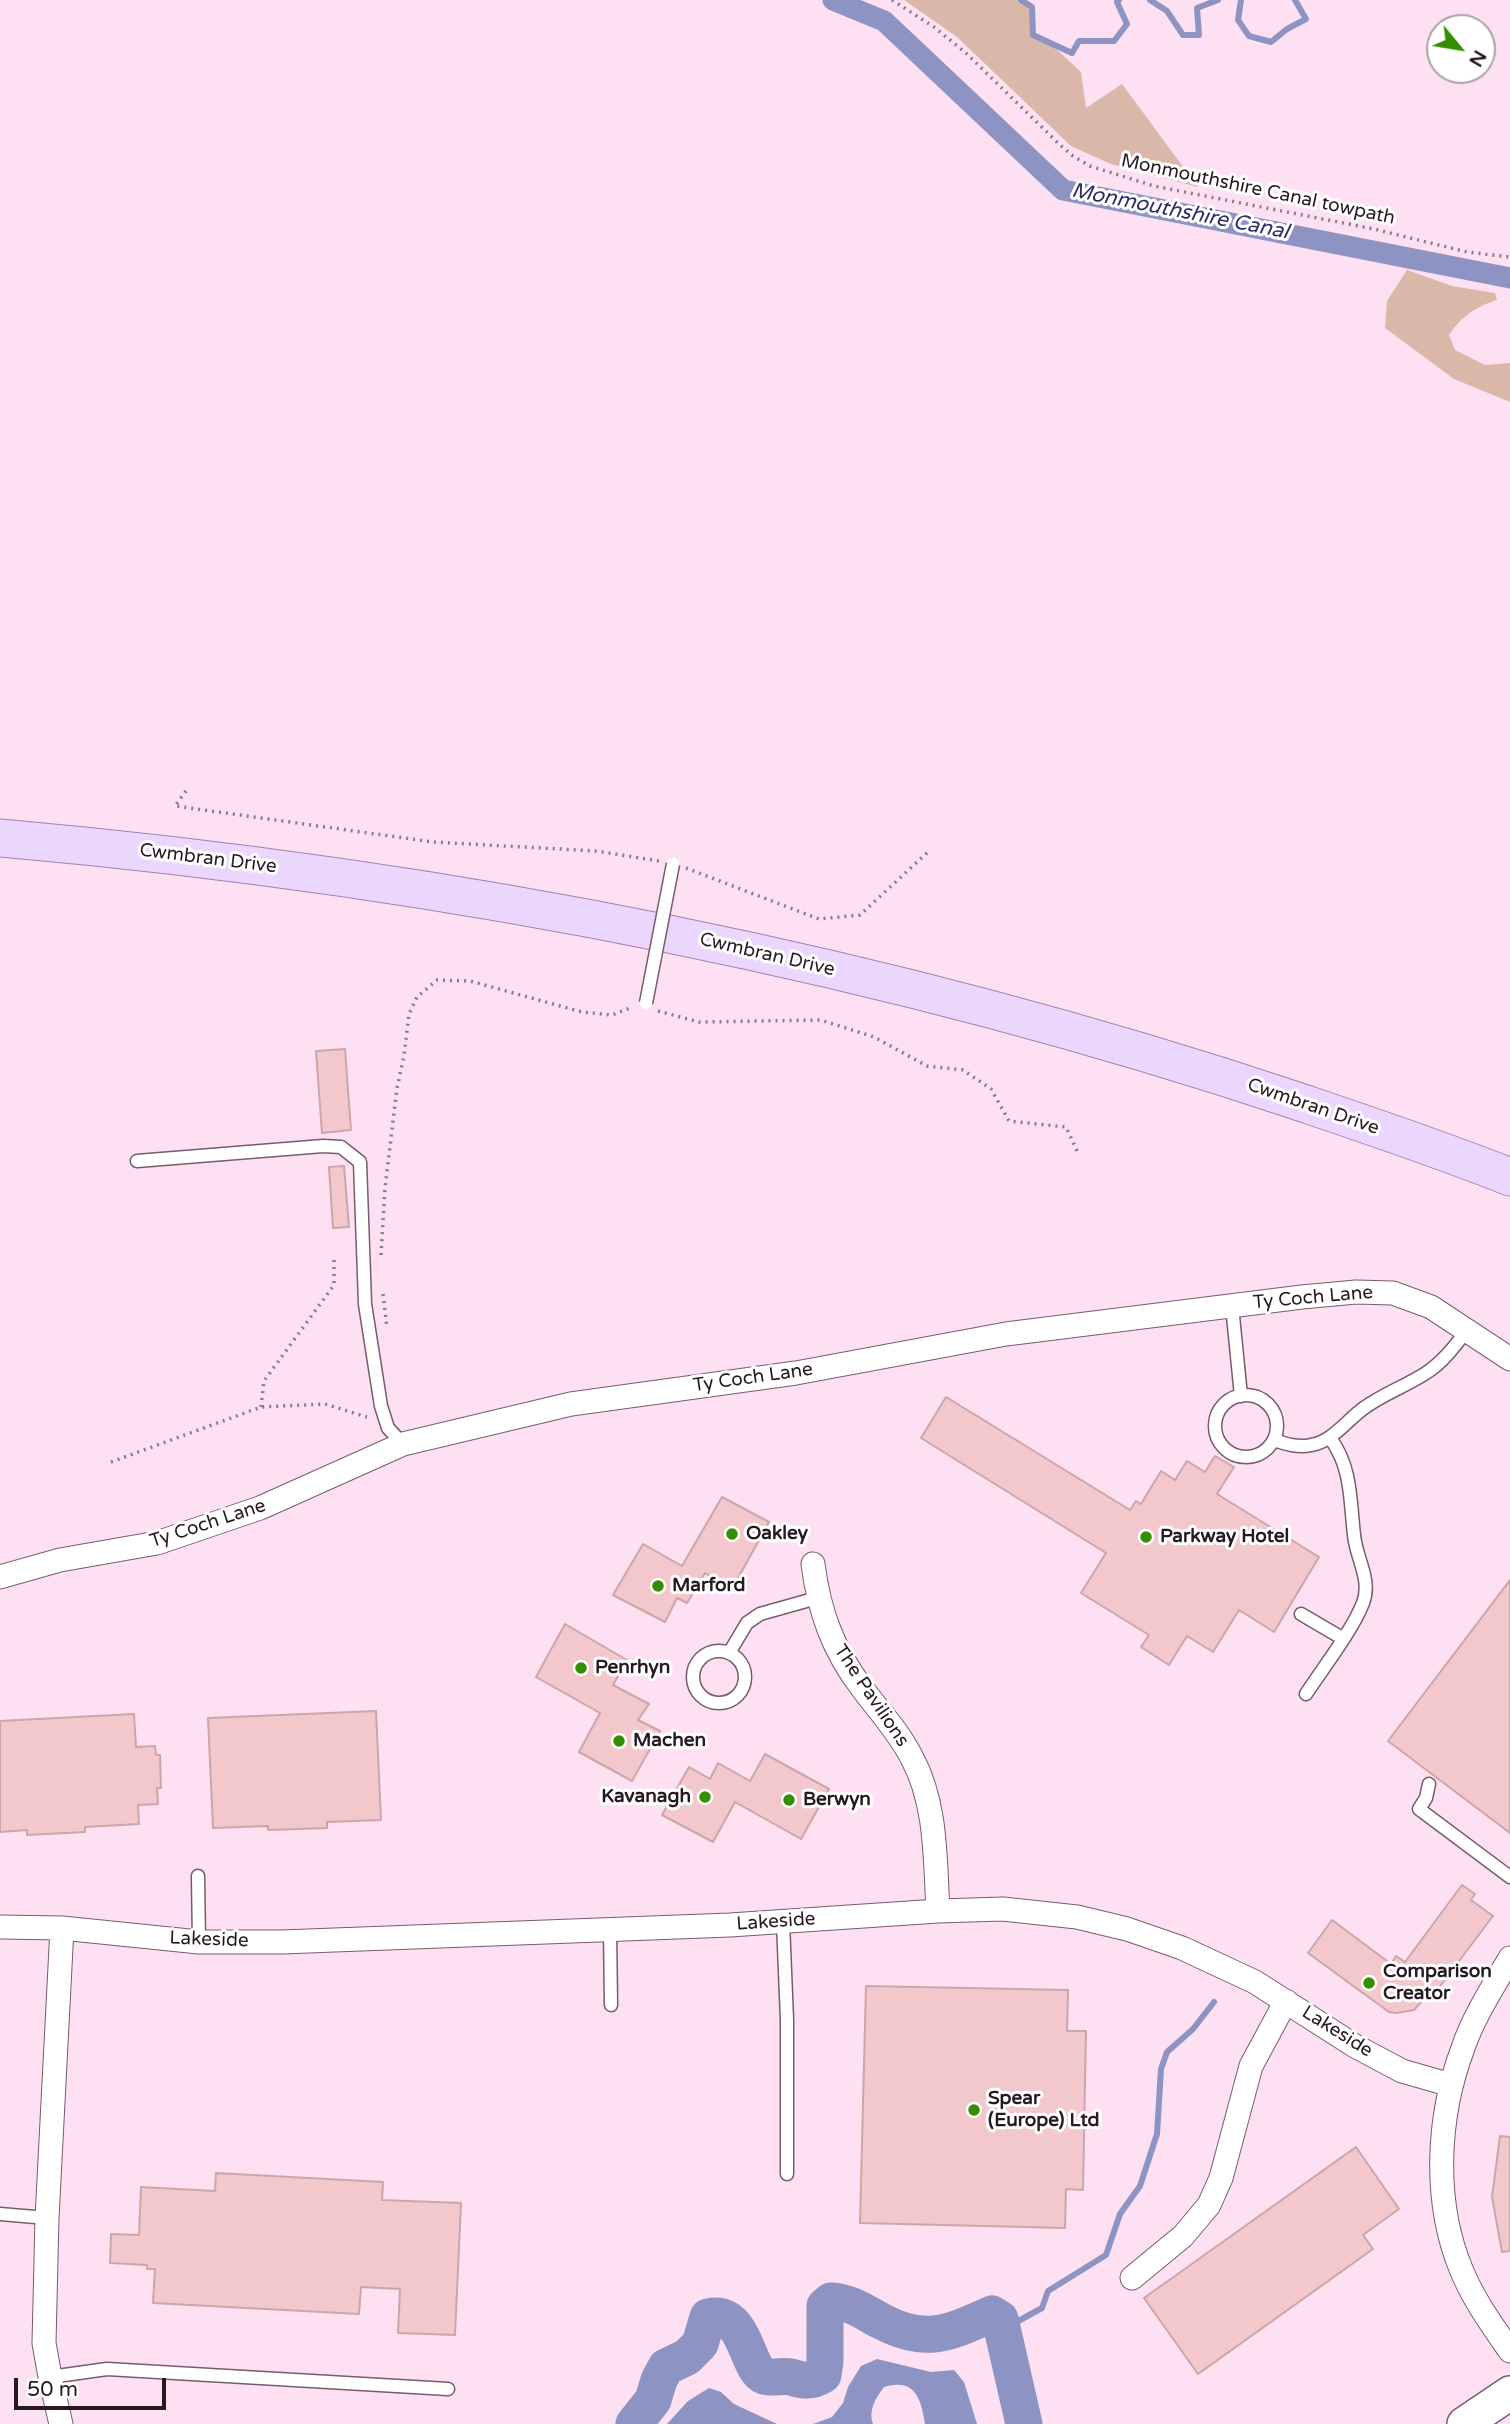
<!DOCTYPE html>
<html>
<head>
<meta charset="utf-8">
<style>
	body { margin:0 }
	#map { position:relative; width:1510px; height:2424px; overflow:hidden; background:#fde1f2; font-family:"Varela Round",sans-serif }
	canvas { display:block }
	.north { position:absolute; left:1426px; top:14px; width:70px; height:70px; box-sizing:border-box; background:#fff; border:2px solid #a8a3a6; border-radius:50%; rotate:120deg; font-size:19px; font-weight:700; line-height:28px; text-align:center; color:#261921 }
	.north::after { content:''; display:block; margin:auto; width:24px; height:32px; background:#338f00; clip-path:polygon(50% 0,100% 100%,50% 72%,0 100%) }
	.scale { position:absolute; left:14px; top:2378px; width:152px; height:32px; box-sizing:border-box; border:4px solid #261921; border-top:0; padding-left:9px; font-size:21px; line-height:24px; white-space:nowrap; color:#261921; -webkit-text-stroke:5px #fff; paint-order:stroke }
</style>
</head>
<body>
<div id="map">
<canvas width="1510" height="2424"></canvas>
<div class="north">N</div>
<div class="scale">50 m</div>
</div>
<script>
const c = document.querySelector('canvas').getContext('2d');
c.lineJoin = 'round';
function fill(path, color) {
  c.fillStyle = color;
  c.fill(path, 'evenodd');
}
function strokePath(path, color, width, dash) {
  c.strokeStyle = color;
  c.lineWidth = width;
  c.lineCap = dash ? 'butt' : 'round';
  c.setLineDash(dash || []);
  c.stroke(path);
}
function write(font, color, halo, rows, align = 'center') {
  c.font = font + ' "Varela Round",sans-serif';
  c.lineWidth = 6;
  c.setLineDash([]);
  c.textBaseline = 'middle';
  c.strokeStyle = halo;
  c.fillStyle = color;
  for (const [text, x, y, turn = 0] of rows) {
    c.save();
    c.translate(x, y);
    c.rotate((+turn || 0) * Math.PI / 180);
    c.textAlign = isNaN(turn) ? turn : align;
    if (halo) c.strokeText(text, 0, 0);
    c.fillText(text, 0, 0);
    c.restore();
  }
}
const green = new Path2D(`
	M 904,0 L 1021,0 L 1032,7 L 1033,35 L 1051,44 L 1081,72 L 1086,108 L 1122,84 L 1198,187 L 1111,164 L 1071,146 L 957,37 Z
	M 1407,270 L 1452,286 L 1495,293 L 1497,300 C 1475,307 1462,316 1449,335 L 1455,350 L 1485,365 L 1510,363 L 1510,402 L 1454,379 L 1385,328 L 1387,301 Z`);
const water = new Path2D(`
	M 877,2359 L 931,2372 L 954,2370 L 964,2382 L 977,2424 L 925,2424 C 921,2398 915,2378 884,2387 C 876,2398 868,2410 873,2424 L 813,2424 L 832,2417 L 843,2403 L 848,2387 L 861,2366 Z
	M 709,2388 L 721,2392 L 734,2404 L 777,2424 L 667,2424 L 688,2401 Z`);
const stream = new Path2D(`
	M 1021,0 L 1032,7 L 1033,35 L 1072,53 L 1079,41 L 1114,41 L 1127,24 L 1117,2 L 1119,0
	M 1150,0 L 1167,11 L 1183,35 L 1199,35 L 1197,8 L 1218,0
	M 1241,0 L 1238,20 L 1249,36 L 1271,42 L 1287,29 L 1306,19 L 1295,0
	M 1002,2330 L 1042,2308 L 1048,2291 L 1106,2255 L 1120,2214 L 1140,2186 L 1157,2134 L 1161,2069 L 1167,2052 L 1193,2029 L 1214,2002`);
const canal = new Path2D(`
	M 833,0 L 884,21 L 1063,190 L 1510,278`);
const river = new Path2D(`
	M 634,2424 L 653,2400 L 659,2380 L 666,2367 L 687,2357 L 700,2344 L 708,2317 C 746,2308 746,2369 764,2376 C 772,2379 783,2375 791,2377 C 804,2381 811,2382 823,2375 L 825,2362 L 825,2306 L 831,2301 C 853,2303 862,2311 881,2321 C 926,2345 949,2333 992,2314 L 1000,2319 L 1024,2424`);
const building = new Path2D(`
	M 345,1049 L 351,1130 L 322,1133 L 316,1051 Z
	M 344,1166 L 349,1227 L 333,1228 L 329,1167 Z
	M 946,1397 L 1130,1510 L 1136,1501 L 1141,1504 L 1161,1471 L 1175,1480 L 1187,1461 L 1205,1472 L 1215,1456 L 1234,1467 L 1217,1494 L 1319,1557 L 1274,1632 L 1239,1610 L 1213,1652 L 1187,1636 L 1169,1665 L 1141,1647 L 1149,1635 L 1081,1593 L 1106,1553 L 921,1438 Z
	M 722,1497 L 769,1522 L 732,1589 L 705,1573 L 687,1603 L 677,1598 L 665,1622 L 613,1595 L 643,1544 L 682,1566 Z
	M 1510,1580 L 1510,1833 L 1388,1741 Z
	M 565,1624 L 627,1660 L 613,1685 L 649,1704 L 638,1720 L 660,1731 L 632,1781 L 579,1752 L 600,1713 L 536,1677 Z
	M 376,1711 L 381,1820 L 327,1822 L 327,1828 L 268,1830 L 268,1826 L 213,1828 L 208,1718 Z
	M 134,1714 L 136,1747 L 155,1746 L 156,1755 L 160,1755 L 161,1788 L 157,1788 L 158,1804 L 138,1805 L 139,1824 L 85,1827 L 85,1832 L 27,1835 L 27,1830 L 0,1832 L 0,1721 Z
	M 765,1754 L 829,1789 L 801,1839 L 735,1802 L 713,1842 L 662,1815 L 689,1767 L 710,1779 L 718,1763 L 750,1781 Z
	M 1462,1885 L 1475,1894 L 1471,1900 L 1493,1916 L 1435,1993 L 1431,1991 L 1414,2010 L 1396,2013 L 1389,2012 L 1308,1953 L 1332,1920 L 1391,1964 L 1396,1956 L 1405,1962 Z
	M 866,1986 L 1068,1990 L 1067,2031 L 1086,2031 L 1083,2190 L 1066,2189 L 1065,2228 L 860,2223 Z
	M 1500,2136 L 1510,2137 L 1510,2251 L 1502,2252 L 1492,2197 Z
	M 1356,2147 L 1399,2209 L 1363,2235 L 1373,2249 L 1198,2374 L 1144,2298 Z
	M 216,2173 L 383,2182 L 382,2200 L 461,2203 L 455,2335 L 398,2333 L 400,2289 L 361,2287 L 359,2314 L 153,2303 L 155,2269 L 147,2269 L 147,2265 L 110,2263 L 111,2234 L 139,2235 L 141,2187 L 215,2191 Z`);
const path = new Path2D(`
	M 892,0 L 934,27 L 967,54 L 1059,144 L 1073,156 L 1090,166 L 1154,186 L 1374,229 L 1467,252 L 1510,257
	M 186,791 L 175,806 L 433,842 L 596,851 L 659,861
	M 686,868 L 819,919 L 860,915 L 929,851
	M 658,1011 L 699,1022 L 821,1020 L 874,1037 L 927,1066 L 963,1070 L 991,1089 L 1009,1121 L 1066,1127 L 1079,1155
	M 381,1255 L 385,1188 L 397,1088 L 404,1056 L 409,1014 L 417,997 L 437,980 L 470,981 L 582,1012 L 612,1015 L 633,1007
	M 383,1294 L 387,1328
	M 261,1407 L 264,1381 L 334,1285 L 334,1257
	M 111,1462 L 261,1407 L 325,1404 L 367,1417`);
const lane = new Path2D(`
	M 137,1161 L 323,1146 L 341,1147 L 360,1162 L 365,1304 L 381,1406 L 388,1428 L 403,1444
	M 1232,1306 L 1241,1396
	M1215 1426a31 31 0 1 1 62 0a31 31 0 1 1-62 0Z
	M 1274,1440 C 1286,1444 1298,1448 1311,1445 C 1332,1442 1347,1420 1364,1408 C 1383,1394 1406,1386 1426,1373 C 1443,1362 1455,1346 1467,1330
	M 1301,1614 L 1342,1638
	M693 1677a26 26 0 1 1 52 0a26 26 0 1 1-52 0Z
	M 729,1653 L 747,1623 L 760,1614 L 817,1598
	M 1306,1694 C 1323,1668 1352,1631 1363,1603 C 1372,1580 1356,1558 1354,1535 C 1350,1501 1352,1467 1330,1438
	M 1429,1784 L 1426,1798 L 1419,1809 L 1510,1877
	M 198,1876 L 199,1942
	M 783,1922 L 787,2020 L 787,2174
	M 610,1930 L 611,2005
	M 0,2214 L 47,2218
	M 50,2377 L 107,2369 L 448,2389`);
const street = new Path2D(`
	M 813,1564 C 819,1611 833,1650 862,1688 C 879,1711 899,1732 912,1758 C 937,1804 935,1860 938,1911
	M 0,1577 L 60,1560 L 157,1543 L 260,1508 L 403,1444 L 571,1404 L 796,1373 L 1006,1334 L 1302,1297 L 1356,1292 L 1393,1293 L 1431,1307 L 1510,1359
	M 0,1927 L 62,1928 L 199,1942 L 282,1942 L 730,1925 L 938,1911 L 1003,1909 L 1077,1917 L 1127,1929 L 1182,1948 L 1255,1982 L 1355,2046 L 1402,2071 L 1451,2085
	M 1510,1958 C 1493,1987 1474,2016 1463,2048 C 1437,2117 1433,2201 1461,2269 C 1473,2299 1492,2325 1510,2351
	M 1132,2278 L 1183,2236 L 1209,2205 L 1221,2178 L 1251,2066 L 1286,2001
	M 61,2424 L 50,2377 L 44,2343 L 47,2218 L 62,1928`);
const secondary = new Path2D(`
	M 1464,2424 L 1510,2393`);
const primary = new Path2D(`
	M 0,838 C 441,877 877,961 1297,1101 C 1368,1125 1440,1149 1510,1177`);
const laneBridge = new Path2D(`
	M 646,1003 L 673,864`);
const markers = [
	[732,1534,7,"#338f00"],
	[1146,1537,7,"#338f00"],
	[658,1586,7,"#338f00"],
	[581,1668,7,"#338f00"],
	[619,1741,7,"#338f00"],
	[705,1797,7,"#338f00"],
	[789,1800,7,"#338f00"],
	[1369,1983,7,"#338f00"],
	[974,2110,7,"#338f00"]
];
const streetNames = [
	["Monmouthshire Canal towpath",1258,190,12],
	["Cwmbran Drive",208,859,7],
	["Cwmbran Drive",767,955,13],
	["Cwmbran Drive",1313,1107,19],
	["Ty Coch Lane",1313,1298,-5],
	["Ty Coch Lane",753,1378,-8],
	["Ty Coch Lane",208,1524,-18],
	["The Pavilions",871,1696,56],
	["Lakeside",776,1922,-4],
	["Lakeside",209,1940,2],
	["Lakeside",1337,2032,32]
];
const poiNames = [
	["Oakley",746,1534],
	["Parkway Hotel",1160,1537],
	["Marford",672,1586],
	["Penrhyn",595,1668],
	["Machen",633,1741],
	["Kavanagh",691,1797,"right"],
	["Berwyn",803,1800],
	["Comparison",1383,1972],
	["Creator",1383,1994],
	["Spear",988,2099],
	["(Europe) Ltd",988,2121]
];
const waterNames = [
	["Monmouthshire Canal",1180,212,11]
];
fill(green, '#d9b7a9');
fill(water, '#8d94c3');
strokePath(stream, '#8d94c3', 6);
strokePath(canal, '#8d94c3', 21);
strokePath(river, '#8d94c3', 37);
fill(building, '#f2c8cc');
strokePath(building, '#cda5a8', 2);
strokePath(lane, '#785b6d', 15);
strokePath(street, '#785b6d', 25);
strokePath(secondary, '#785b6d', 36);
strokePath(primary, '#9e82af', 39);
strokePath(path, '#8d7985', 3.5, [2, 5]);
strokePath(lane, '#fff', 12);
strokePath(street, '#fff', 23);
strokePath(secondary, '#fff', 33);
strokePath(primary, '#ebd6fd', 37);
strokePath(laneBridge, '#785b6d', 15, []);
strokePath(laneBridge, '#fff', 12);
for (const [x, y, r, color] of markers) {
  const dot = new Path2D();
  dot.arc(x, y, r, 0, 2 * Math.PI);
  c.fillStyle = color;
  c.fill(dot);
  strokePath(dot, '#fff', 2.5);
}
write('19px', '#261921', '#fff', streetNames);
write('bold 19px', '#261921', '#fff', poiNames, 'left');
write('italic 21px', '#2c2e68', '#fff', waterNames);
</script>
</body>
</html>
